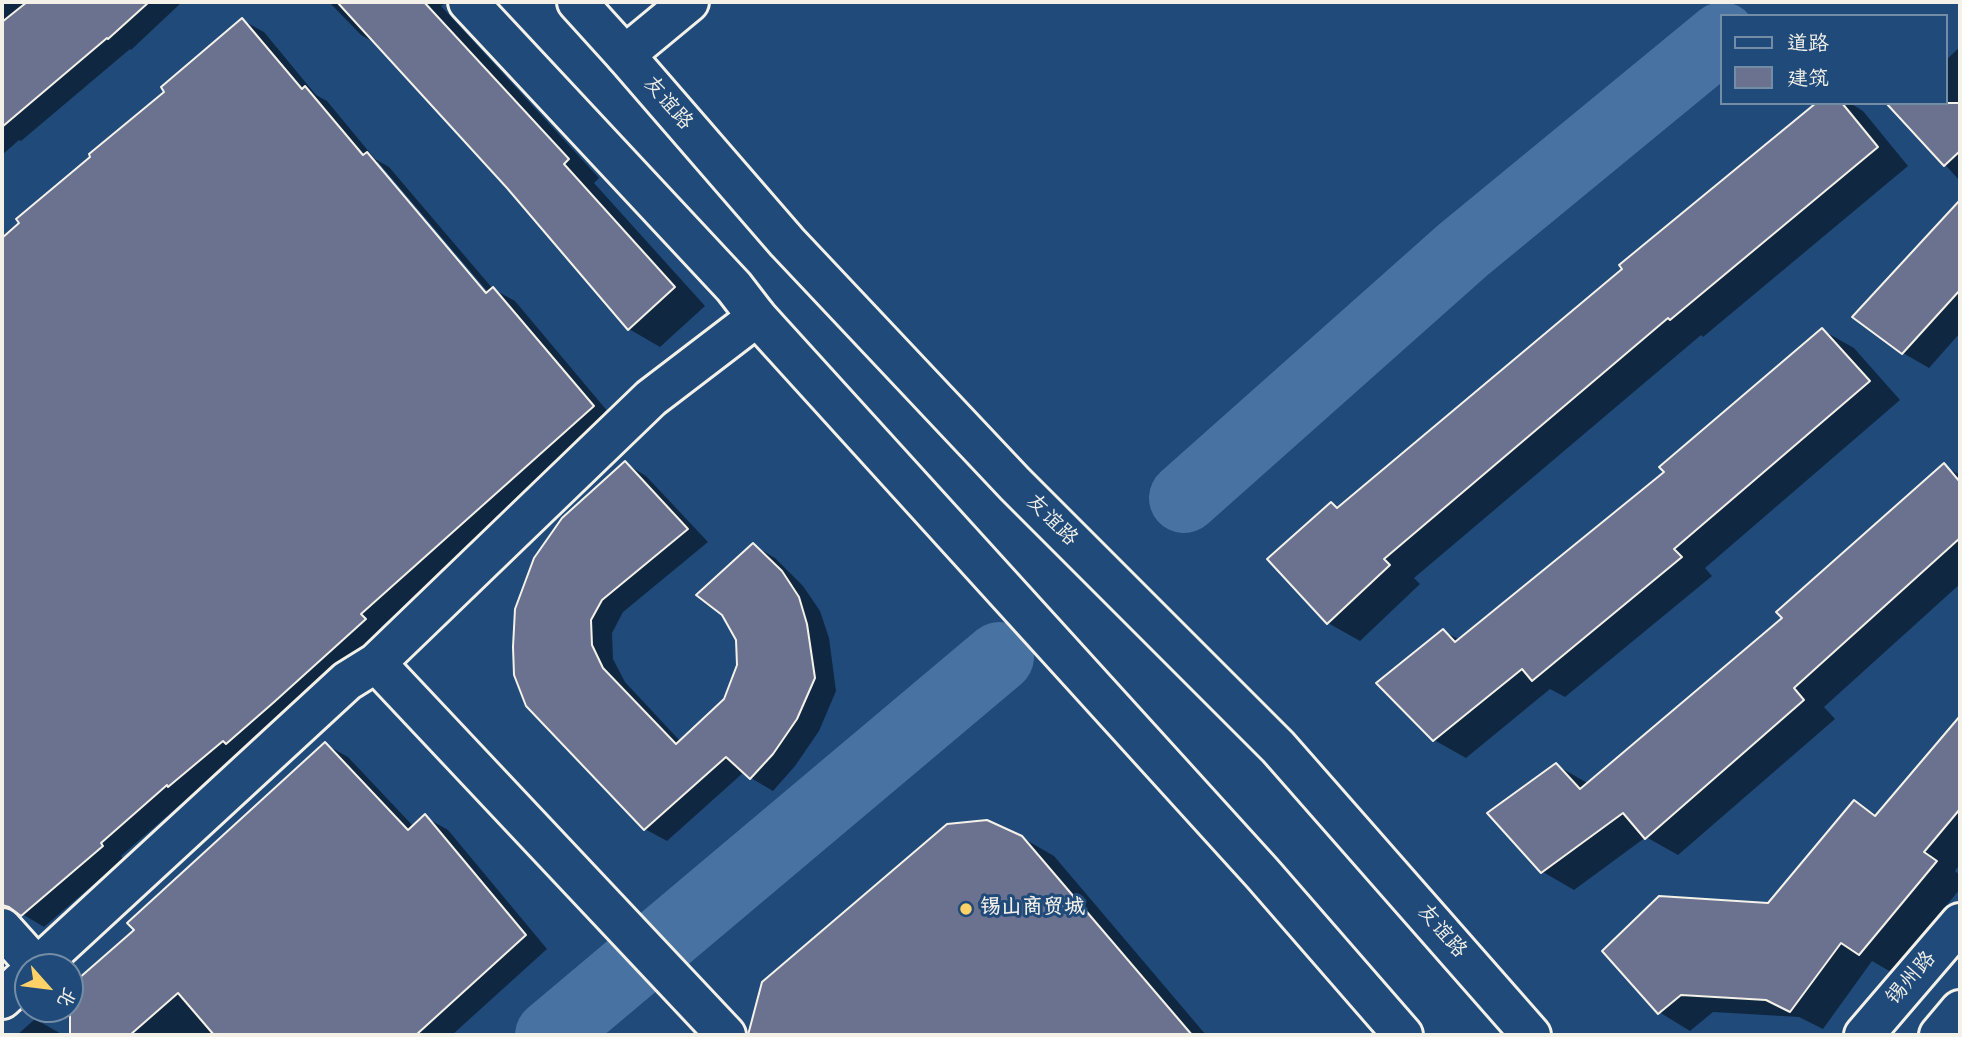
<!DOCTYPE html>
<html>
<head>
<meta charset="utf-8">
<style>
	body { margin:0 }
	#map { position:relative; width:1962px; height:1037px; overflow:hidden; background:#1f4a7a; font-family:"Architects Daughter","LXGW WenKai TC",sans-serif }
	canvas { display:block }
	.frame { position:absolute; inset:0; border:4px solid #f4f1e8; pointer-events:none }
	.legend { position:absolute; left:1720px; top:14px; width:228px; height:91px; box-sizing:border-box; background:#1f4a7a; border:2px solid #748da6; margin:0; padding:9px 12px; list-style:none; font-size:21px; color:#f4f1e8 }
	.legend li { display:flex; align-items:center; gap:14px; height:35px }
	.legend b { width:35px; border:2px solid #748da6 }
	.north { position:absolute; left:14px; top:953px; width:70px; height:70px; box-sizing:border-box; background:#1f4a7a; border:2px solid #748da6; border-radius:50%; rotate:118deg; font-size:19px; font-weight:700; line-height:28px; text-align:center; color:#f4f1e8 }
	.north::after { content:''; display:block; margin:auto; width:24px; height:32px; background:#ffd166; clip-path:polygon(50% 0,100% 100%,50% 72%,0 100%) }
</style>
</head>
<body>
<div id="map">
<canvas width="1962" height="1037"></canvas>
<div class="frame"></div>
<ul class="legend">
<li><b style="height:9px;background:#1f4a7a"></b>道路</li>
<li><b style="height:19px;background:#6b7290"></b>建筑</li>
</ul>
<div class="north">北</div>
</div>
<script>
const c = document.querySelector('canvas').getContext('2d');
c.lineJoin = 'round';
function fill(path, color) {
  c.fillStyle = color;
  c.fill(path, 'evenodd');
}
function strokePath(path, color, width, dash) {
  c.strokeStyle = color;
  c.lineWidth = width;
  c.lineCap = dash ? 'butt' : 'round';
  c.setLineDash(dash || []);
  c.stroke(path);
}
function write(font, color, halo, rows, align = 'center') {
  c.font = font + ' "Architects Daughter","LXGW WenKai TC",sans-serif';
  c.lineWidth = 6;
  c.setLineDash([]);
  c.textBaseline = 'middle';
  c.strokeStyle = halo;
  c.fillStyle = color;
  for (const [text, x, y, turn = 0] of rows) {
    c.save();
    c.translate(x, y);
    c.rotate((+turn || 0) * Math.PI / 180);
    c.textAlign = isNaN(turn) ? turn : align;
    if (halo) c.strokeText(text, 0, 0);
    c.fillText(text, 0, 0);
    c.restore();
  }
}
const shadow = new Path2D(`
	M 2,2 L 182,2 L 131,50 L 130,49 L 21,141 L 19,140 L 2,155 Z
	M 329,2 L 441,2 L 444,4 L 441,6 L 599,178 L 594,183 L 705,306 L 660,347 L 629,329 L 508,187 L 379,45 L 361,35 Z
	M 242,20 L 264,32 L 316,95 L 327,101 L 375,159 L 389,167 L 493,289 L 515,301 L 614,419 L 381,627 L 386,632 L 191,798 L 189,797 L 121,856 L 123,859 L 44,927 L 2,902 L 2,240 L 167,92 ZM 373,162 L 378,162 L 493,298 L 490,301 Z
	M 1960,47 L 1960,181 L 1894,109 L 1946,103 L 1946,60 Z
	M 1819,103 L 1850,103 L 1863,111 L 1908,166 L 1703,337 L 1701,335 L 1414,578 L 1420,584 L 1360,641 L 1328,623 L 1332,504 L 1339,508 Z
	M 1960,203 L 1960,333 L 1929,368 L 1903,353 L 1855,317 Z
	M 1822,330 L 1854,348 L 1900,400 L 1705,568 L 1712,576 L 1565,697 L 1550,689 L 1466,758 L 1434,740 L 1379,684 L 1443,631 L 1460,640 L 1666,473 Z
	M 625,463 L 646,476 L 708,542 L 623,612 L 612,633 L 613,659 L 625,682 L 681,742 L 725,700 L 739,665 L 753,545 L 775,558 L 803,586 L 820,611 L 829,638 L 836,691 L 819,731 L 795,766 L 773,791 L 751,778 L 744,772 L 667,841 L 645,829 L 516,674 Z
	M 1944,466 L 1960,475 L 1960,584 L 1824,707 L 1835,719 L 1678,855 L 1646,837 L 1574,890 L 1543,872 L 1556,765 L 1589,784 L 1785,619 Z
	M 1960,719 L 1960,864 L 1955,871 L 1960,875 L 1960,889 L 1891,972 L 1872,961 L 1823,1029 L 1799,1017 L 1713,1012 L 1690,1031 L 1659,1012 L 1769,904 L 1855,802 L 1878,816 Z
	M 325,744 L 348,757 L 414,827 L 425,817 L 448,830 L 547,949 L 452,1035 L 111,1035 L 71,987 L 136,930 Z
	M 1021,837 L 1054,856 L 1206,1035 L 755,1035 L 753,1022 Z
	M 35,1019 L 58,1032 L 61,1035 L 17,1035 Z`);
const river = new Path2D(`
	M 1184,498 L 1463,250 L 1722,37
	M 550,1035 L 999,657`);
const building = new Path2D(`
	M 27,2 L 149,2 L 108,39 L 107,38 L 2,127 L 2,22 Z
	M 337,2 L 424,2 L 569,159 L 564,164 L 675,287 L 628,330 L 507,188 Z
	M 242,18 L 302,89 L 305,86 L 363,155 L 367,152 L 486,293 L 493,287 L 594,406 L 361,614 L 366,619 L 273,703 L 226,744 L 223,741 L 168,787 L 167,785 L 101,843 L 103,846 L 21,916 L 9,907 L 2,905 L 2,238 L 19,223 L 16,219 L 90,157 L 89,154 L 164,92 L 161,87 Z
	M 1816,103 L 1842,103 L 1878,147 L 1670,320 L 1668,318 L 1384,559 L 1390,565 L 1327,624 L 1267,559 L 1331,502 L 1337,508 L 1622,269 L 1619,265 Z
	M 1886,103 L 1960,103 L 1960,151 L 1944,166 Z
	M 1960,200 L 1960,290 L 1902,354 L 1852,317 Z
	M 1822,328 L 1870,381 L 1674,549 L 1682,557 L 1532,681 L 1522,669 L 1433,741 L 1376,683 L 1443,629 L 1455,642 L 1664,472 L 1659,467 Z
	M 625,461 L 688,529 L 602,600 L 591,620 L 592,645 L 603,668 L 676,744 L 724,699 L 737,665 L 736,640 L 722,615 L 696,595 L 753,543 L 782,571 L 799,597 L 807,624 L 815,678 L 797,719 L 773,754 L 750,779 L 726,757 L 644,830 L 526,706 L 514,675 L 513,647 L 515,609 L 534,558 L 562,518 Z
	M 1944,463 L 1960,482 L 1960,538 L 1794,688 L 1804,700 L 1645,839 L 1623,813 L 1541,873 L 1487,813 L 1556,763 L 1580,789 L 1782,618 L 1776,612 Z
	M 1960,716 L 1960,809 L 1924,852 L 1937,861 L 1859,955 L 1841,943 L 1790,1012 L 1766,1000 L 1681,995 L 1658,1014 L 1602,951 L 1659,896 L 1768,903 L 1854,800 L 1875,816 Z
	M 325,742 L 408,830 L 425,814 L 526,935 L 416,1035 L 214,1035 L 178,993 L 130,1035 L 70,1035 L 70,986 L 134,930 L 127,923 Z
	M 987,820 L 1022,836 L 1192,1035 L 748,1035 L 762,982 L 947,824 Z`);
const minor = new Path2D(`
	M 625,55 L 689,2
	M 376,663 L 726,1035
	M 2,928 L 37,967
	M 37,967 L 347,681 L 376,663 L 651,398 L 757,317
	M 2,999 L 28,975`);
const tertiary = new Path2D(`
	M 1864,1035 L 1960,923
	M 1939,1035 L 1960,1010`);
const primary = new Path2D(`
	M 468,2 L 734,287 L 757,317 L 1262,873 L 1403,1035
	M 577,2 L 625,55 L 787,242 L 1015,484 L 1278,747 L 1531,1035`);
const markers = [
	[966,909,7,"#ffd166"]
];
const streetNames = [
	["友谊路",667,104,49],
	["友谊路",1051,521,45],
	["友谊路",1441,932,49],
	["锡州路",1912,979,-49]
];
const poiNames = [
	["锡山商贸城",980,909]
];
fill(shadow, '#0007');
strokePath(river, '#4772a1', 70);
fill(building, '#6b7290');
strokePath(building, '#f4f1e8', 2);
strokePath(minor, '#f4f1e8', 44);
strokePath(tertiary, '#f4f1e8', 44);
strokePath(primary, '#f4f1e8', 44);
strokePath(minor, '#1f4a7a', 38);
strokePath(tertiary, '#1f4a7a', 38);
strokePath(primary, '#1f4a7a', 38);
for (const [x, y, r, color] of markers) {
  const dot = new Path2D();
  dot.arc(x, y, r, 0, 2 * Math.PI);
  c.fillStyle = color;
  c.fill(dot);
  strokePath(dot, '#1f4a7a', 2.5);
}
write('21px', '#f4f1e8', '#1f4a7a', streetNames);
write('bold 21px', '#f4f1e8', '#1f4a7a', poiNames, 'left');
</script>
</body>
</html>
